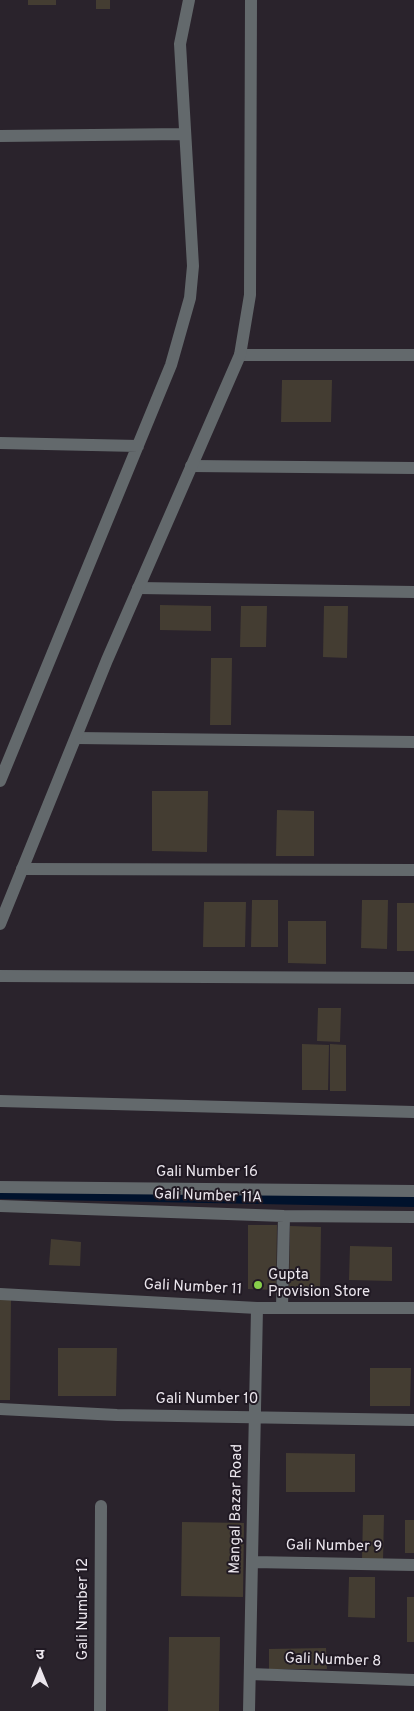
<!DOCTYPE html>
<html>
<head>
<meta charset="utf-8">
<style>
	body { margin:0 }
	#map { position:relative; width:414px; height:1711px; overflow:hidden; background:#2a232c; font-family:Overpass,"Noto Sans Devanagari",sans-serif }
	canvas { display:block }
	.north { position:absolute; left:15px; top:1646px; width:50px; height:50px; -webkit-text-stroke:4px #201923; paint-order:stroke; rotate:0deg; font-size:14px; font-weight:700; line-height:20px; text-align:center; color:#ebe6ed }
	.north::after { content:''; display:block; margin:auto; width:18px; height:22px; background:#ebe6ed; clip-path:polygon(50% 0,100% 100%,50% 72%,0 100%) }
</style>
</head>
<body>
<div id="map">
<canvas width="414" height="1711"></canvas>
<div class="north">उ</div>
</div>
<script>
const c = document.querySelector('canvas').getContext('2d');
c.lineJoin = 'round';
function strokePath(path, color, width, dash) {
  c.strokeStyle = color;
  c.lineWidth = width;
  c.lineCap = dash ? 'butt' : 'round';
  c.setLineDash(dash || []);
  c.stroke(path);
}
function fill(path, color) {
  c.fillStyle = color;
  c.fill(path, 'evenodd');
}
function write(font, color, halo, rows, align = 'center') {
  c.font = font + ' Overpass,sans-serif';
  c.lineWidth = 4;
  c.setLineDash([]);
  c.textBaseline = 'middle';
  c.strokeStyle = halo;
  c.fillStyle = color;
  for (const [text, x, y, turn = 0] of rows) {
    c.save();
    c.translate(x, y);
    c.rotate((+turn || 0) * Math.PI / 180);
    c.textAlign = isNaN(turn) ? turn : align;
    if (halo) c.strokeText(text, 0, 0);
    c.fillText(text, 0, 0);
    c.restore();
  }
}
const stream = new Path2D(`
	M 0,1194 L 414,1202`);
const building = new Path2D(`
	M 28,0 L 56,0 L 56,5 L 28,5 Z
	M 96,0 L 110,0 L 110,9 L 96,9 Z
	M 282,380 L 332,380 L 331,422 L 281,422 Z
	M 160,605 L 211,606 L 211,631 L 160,630 Z
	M 241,606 L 267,606 L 266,647 L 240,647 Z
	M 324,606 L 348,606 L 347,658 L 323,657 Z
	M 211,658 L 232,658 L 231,725 L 210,725 Z
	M 152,791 L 208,791 L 207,852 L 152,851 Z
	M 277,810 L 314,811 L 314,856 L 276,856 Z
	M 252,900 L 278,900 L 278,947 L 251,947 Z
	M 362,900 L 388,900 L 387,949 L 361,948 Z
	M 204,902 L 246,902 L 245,947 L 203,947 Z
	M 397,903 L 414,903 L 414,951 L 397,951 Z
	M 288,921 L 326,921 L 326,964 L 288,963 Z
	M 318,1008 L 341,1008 L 340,1042 L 317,1041 Z
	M 302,1044 L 329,1045 L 328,1090 L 302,1090 Z
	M 330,1044 L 346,1045 L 346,1091 L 330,1091 Z
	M 248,1225 L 277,1225 L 276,1290 L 248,1289 Z
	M 290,1226 L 321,1227 L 320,1296 L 289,1296 Z
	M 51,1239 L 81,1242 L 80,1266 L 49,1265 Z
	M 350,1246 L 392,1247 L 392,1281 L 349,1280 Z
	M 0,1298 L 11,1298 L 10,1400 L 0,1400 Z
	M 58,1348 L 117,1348 L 116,1396 L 58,1396 Z
	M 370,1368 L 411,1368 L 410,1406 L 370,1406 Z
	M 286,1453 L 355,1454 L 355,1492 L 286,1492 Z
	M 363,1515 L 384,1515 L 383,1561 L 362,1560 Z
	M 405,1520 L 414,1520 L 414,1553 L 405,1553 Z
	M 182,1522 L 244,1523 L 243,1597 L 181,1596 Z
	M 349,1577 L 375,1577 L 375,1618 L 348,1617 Z
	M 407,1597 L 414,1597 L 414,1642 L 407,1642 Z
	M 169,1637 L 220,1637 L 219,1711 L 168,1711 Z
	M 326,1648 L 327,1669 L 269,1669 L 269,1649 Z`);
const minor = new Path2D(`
	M 0,136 L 185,134
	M 240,355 L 414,355
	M 0,443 L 138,446
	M 191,466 L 414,468
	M 138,588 L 414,592
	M 76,738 L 414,742
	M 0,781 L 171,365 L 190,298 L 193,266 L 180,44 L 189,0
	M 22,869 L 414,870
	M 0,976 L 414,978
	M 0,1101 L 414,1112
	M 0,1187 L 414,1191
	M 0,1206 L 284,1216 L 414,1217
	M 0,1294 L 257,1308 L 414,1308
	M 282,1308 L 284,1216
	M 0,1409 L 117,1415 L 414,1420
	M 253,1562 L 414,1565
	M 250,1674 L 414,1680
	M 100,1711 L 101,1506
	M 249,1711 L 257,1308`);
const tertiary = new Path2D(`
	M 0,924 L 107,660 L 240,355 L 250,295 L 251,0`);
const markers = [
	[258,1285,5,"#88cf4a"]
];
const streetNames = [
	["Gali Number 16",207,1173],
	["Gali Number 11A",208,1197,2],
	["Gali Number 11",193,1288,3],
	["Gali Number 10",207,1400],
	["Mangal Bazar Road",237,1509,-89],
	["Gali Number 9",334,1547,1],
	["Gali Number 12",84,1609,-90],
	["Gali Number 8",333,1661,2]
];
const poiNames = [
	["Gupta",268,1276],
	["Provision Store",268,1293]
];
strokePath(stream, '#00122c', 10);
fill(building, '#443d32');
strokePath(minor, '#63696c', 12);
strokePath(tertiary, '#63696c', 12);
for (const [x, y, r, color] of markers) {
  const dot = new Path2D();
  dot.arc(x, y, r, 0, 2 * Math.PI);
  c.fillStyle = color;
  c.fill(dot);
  strokePath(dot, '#201923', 2);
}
write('15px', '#ebe6ed', '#201923', streetNames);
write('15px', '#ebe6ed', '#201923', poiNames, 'left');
</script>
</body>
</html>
